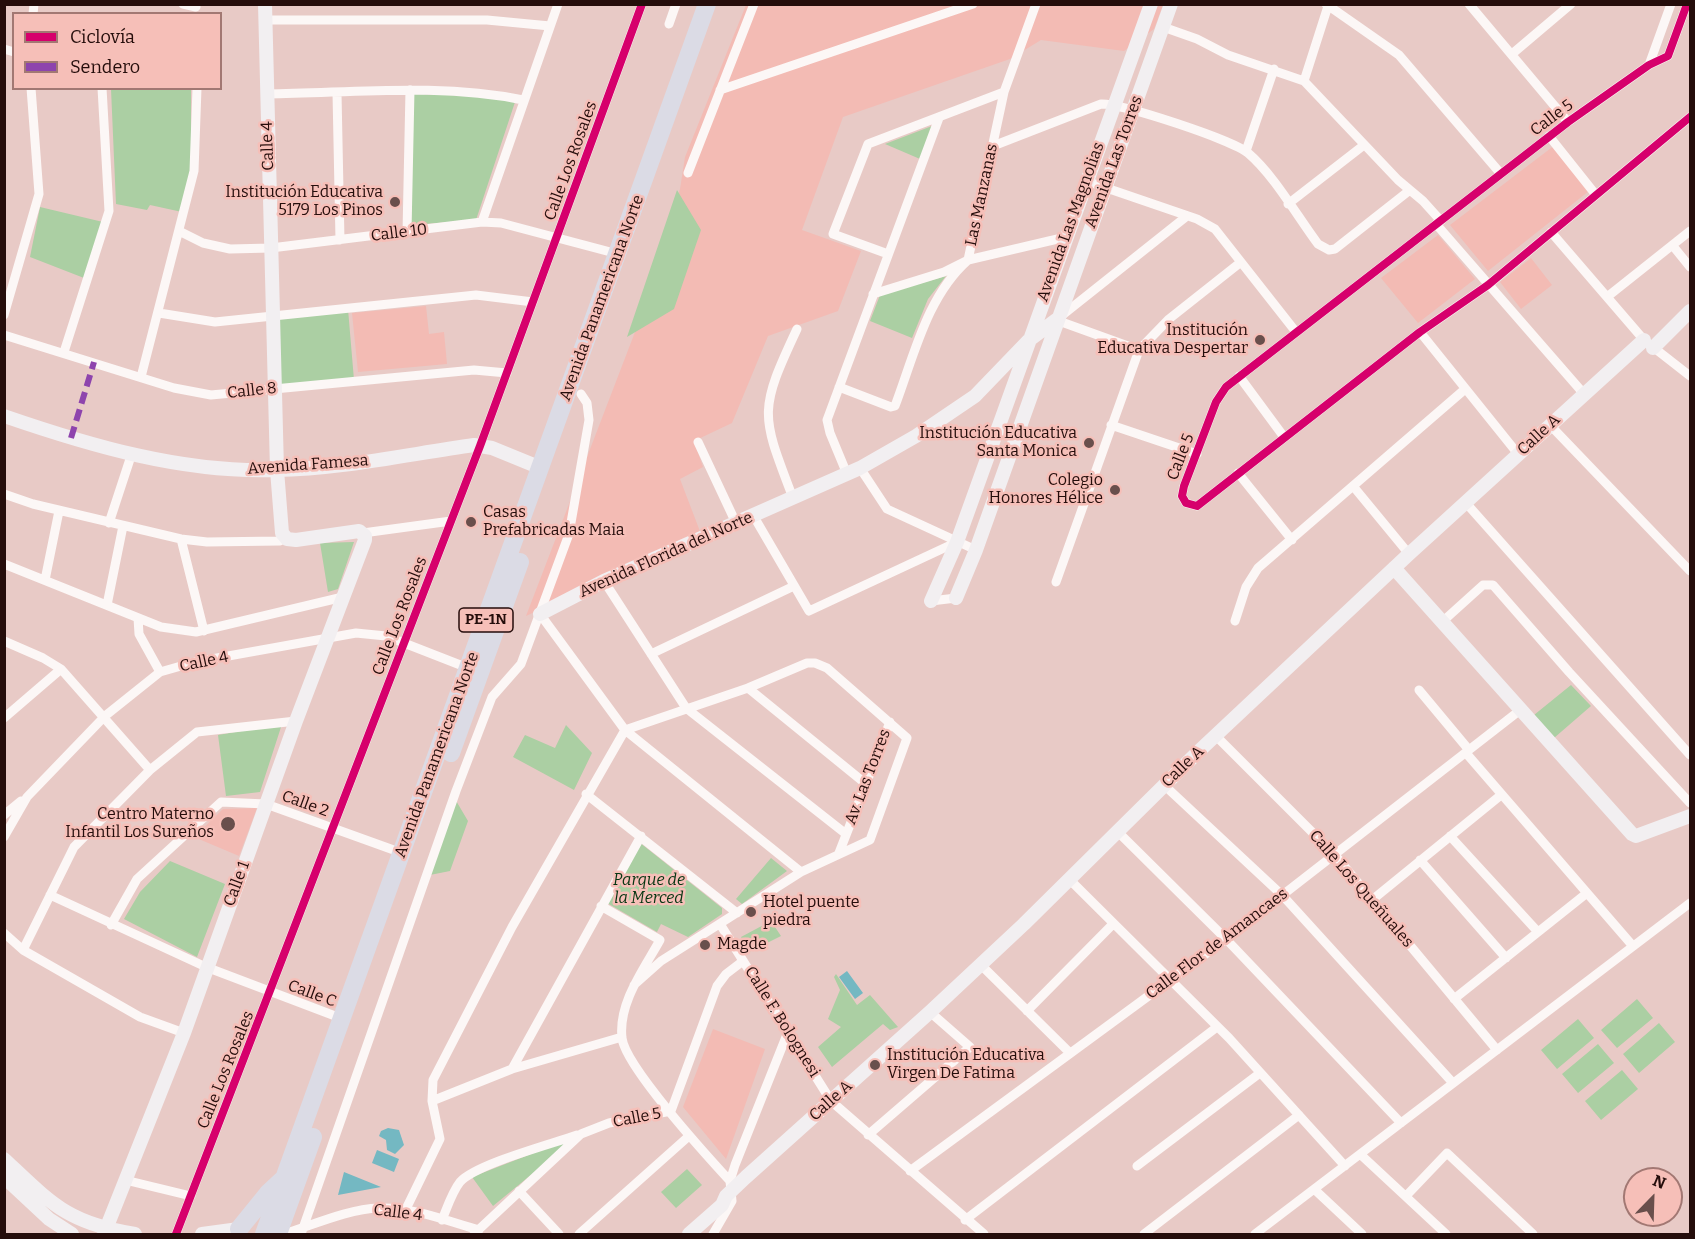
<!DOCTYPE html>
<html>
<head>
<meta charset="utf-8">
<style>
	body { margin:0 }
	#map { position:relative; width:1695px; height:1239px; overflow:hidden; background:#e8cac6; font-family:Bitter,serif }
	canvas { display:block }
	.frame { position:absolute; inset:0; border:6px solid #250d0b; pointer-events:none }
	.legend { position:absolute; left:12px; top:12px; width:210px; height:78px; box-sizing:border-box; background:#f6bfb8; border:2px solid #a27873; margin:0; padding:8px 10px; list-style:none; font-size:18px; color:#250d0b }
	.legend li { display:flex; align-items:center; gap:12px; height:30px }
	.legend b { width:30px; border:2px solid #a27873 }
	.north { position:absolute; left:1623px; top:1167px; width:60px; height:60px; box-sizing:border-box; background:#f6bfb8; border:2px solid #a27873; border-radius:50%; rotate:23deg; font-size:16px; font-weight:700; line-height:24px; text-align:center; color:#250d0b }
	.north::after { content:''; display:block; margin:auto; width:21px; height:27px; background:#694f4c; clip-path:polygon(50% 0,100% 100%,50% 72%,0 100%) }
</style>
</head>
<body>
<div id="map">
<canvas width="1695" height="1239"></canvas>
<div class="frame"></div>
<ul class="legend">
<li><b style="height:8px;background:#d6006c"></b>Ciclovía</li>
<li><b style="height:8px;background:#8e44ad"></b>Sendero</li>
</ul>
<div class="north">N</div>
</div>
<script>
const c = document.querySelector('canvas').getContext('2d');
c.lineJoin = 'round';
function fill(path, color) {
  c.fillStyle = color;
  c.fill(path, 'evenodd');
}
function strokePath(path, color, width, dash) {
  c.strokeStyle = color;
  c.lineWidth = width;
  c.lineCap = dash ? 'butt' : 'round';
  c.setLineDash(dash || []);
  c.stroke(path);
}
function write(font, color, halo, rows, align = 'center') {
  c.font = font + ' Bitter,serif';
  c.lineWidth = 5;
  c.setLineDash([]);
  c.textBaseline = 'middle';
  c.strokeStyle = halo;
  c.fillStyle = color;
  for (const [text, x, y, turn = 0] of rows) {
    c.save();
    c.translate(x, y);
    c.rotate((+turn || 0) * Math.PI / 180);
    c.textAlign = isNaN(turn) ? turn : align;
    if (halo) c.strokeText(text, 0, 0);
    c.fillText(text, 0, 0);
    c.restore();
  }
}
const built = new Path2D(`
	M 746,5 L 1163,5 L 1154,29 L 1124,51 L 1041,40 L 1010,59 L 843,117 L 802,230 L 861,251 L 838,311 L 768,336 L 732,423 L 694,441 L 703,467 L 680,479 L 701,534 L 526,616 L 640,319 L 680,189 L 685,157 Z
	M 1555,145 L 1589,191 L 1488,271 L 1450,225 Z
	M 1438,235 L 1475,279 L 1418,323 L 1381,278 Z
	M 1531,258 L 1552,285 L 1521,309 L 1500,282 Z
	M 426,306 L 429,334 L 444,332 L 447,364 L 358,372 L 352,313 Z
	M 257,808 L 239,856 L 194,837 L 223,809 Z
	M 713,1029 L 765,1049 L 726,1159 L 683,1107 Z`);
const green = new Path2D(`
	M 111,89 L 191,89 L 191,176 L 182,212 L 150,205 L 147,210 L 116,204 Z
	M 413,94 L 480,96 L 515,102 L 476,220 L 411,225 Z
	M 932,126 L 920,159 L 885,144 Z
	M 677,190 L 701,230 L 674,309 L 627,337 Z
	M 40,207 L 103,222 L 84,278 L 30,257 Z
	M 946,276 L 928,299 L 912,338 L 870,321 L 880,295 Z
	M 348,309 L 354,380 L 275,389 L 273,317 Z
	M 354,542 L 338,589 L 328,592 L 320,543 Z
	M 1571,685 L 1591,706 L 1554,738 L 1534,715 Z
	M 282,724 L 260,792 L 226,796 L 218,735 Z
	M 566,725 L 592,753 L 574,790 L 513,757 L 525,735 L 555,748 Z
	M 455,799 L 468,821 L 450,871 L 430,875 Z
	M 639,842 L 722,908 L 722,914 L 688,937 L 661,924 L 657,932 L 607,903 Z
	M 771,858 L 787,871 L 742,904 L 736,899 Z
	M 170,861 L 225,884 L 197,957 L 124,919 L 140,892 Z
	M 771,921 L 781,936 L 749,952 L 741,937 Z
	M 836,974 L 857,1005 L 870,995 L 898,1027 L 890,1030 L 883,1024 L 832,1067 L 818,1047 L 841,1027 L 828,1019 L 840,990 L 834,977 Z
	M 1637,999 L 1653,1018 L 1617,1048 L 1601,1030 Z
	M 1578,1019 L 1594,1038 L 1557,1069 L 1541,1050 Z
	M 1659,1023 L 1675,1042 L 1639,1073 L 1623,1054 Z
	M 1598,1044 L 1614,1063 L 1578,1093 L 1562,1074 Z
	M 1622,1070 L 1638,1089 L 1601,1120 L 1585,1101 Z
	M 562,1142 L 565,1147 L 493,1206 L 472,1177 Z
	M 687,1169 L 702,1185 L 676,1208 L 661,1192 Z`);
const water = new Path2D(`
	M 847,971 L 863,993 L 855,999 L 839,977 Z
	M 388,1128 L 399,1130 L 404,1145 L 395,1154 L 387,1150 L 386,1140 L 379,1136 L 381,1131 Z
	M 377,1150 L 399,1159 L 394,1172 L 372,1163 Z
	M 344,1172 L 381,1187 L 338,1195 Z`);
const street = new Path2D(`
	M 183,4 L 196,7
	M 1326,4 L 1399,55 L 1501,174
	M 1469,4 L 1568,122
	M 1687,4 L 1668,56 L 1649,65 L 1568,122 L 1226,387 L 1216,402 L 1184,486 L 1182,496 L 1186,503 L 1197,506 L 1420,332 L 1488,285 L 1690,117
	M 1328,6 L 1304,81 L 1398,180 L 1423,201 L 1441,221
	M 33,14 L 34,4
	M 265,20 L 487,20 L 550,26
	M 669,24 L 676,4
	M 1163,27 L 1197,39 L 1228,55 L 1304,81
	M 4,49 L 14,52
	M 1512,54 L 1571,4
	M 1649,65 L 1671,4
	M 720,90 L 973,4
	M 337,93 L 340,240
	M 267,94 C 353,93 439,83 523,100
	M 1549,136 L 1596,195
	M 993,146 L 1101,104 C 1121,103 1233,140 1248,153 C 1274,175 1297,216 1318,244 L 1329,250 L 1335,249 L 1410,190
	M 1246,151 L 1274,69
	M 688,173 L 754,4
	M 1086,181 L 1197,219 L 1215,229 L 1296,332
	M 1288,204 L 1364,145
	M 482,222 L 558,4
	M 1436,224 L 1584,394
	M 179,231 L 203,243 L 230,249 L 271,248 L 482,222 L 501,223 L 618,254
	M 407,232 L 410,90
	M 1551,232 L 1644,340 L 1690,376
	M 1673,246 L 1690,267
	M 888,254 L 833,234 L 868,144 L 1004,92
	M 873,294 L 944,272 L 968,260 L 1066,237
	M 1607,297 L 1690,231
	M 159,313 L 215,322 L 476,295 L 533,302
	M 4,315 L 39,194 L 31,88
	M 1060,317 L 1187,216
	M 1056,320 L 1139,350
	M 1420,332 L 1518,454
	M 4,335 L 174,388 L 211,395 L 474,370 L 507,373
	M 64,352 L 109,211 L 102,88
	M 1239,376 L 1284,437
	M 141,377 L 194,171 L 197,88
	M 839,387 L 891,407 L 895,406 C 914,356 927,296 968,260 L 1004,92 L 1036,4
	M 1111,425 L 1197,454
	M 1550,425 L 1690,571
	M 698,442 L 736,523
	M 860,468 L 887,509 L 976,550
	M 1238,473 L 1292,540
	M 847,474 L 830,433 L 827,420 L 939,118
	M 1353,486 L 1409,554
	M 4,494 L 33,504 L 181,539 L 207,542 L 280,541 L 285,538
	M 793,498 C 761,414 758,412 797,329
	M 1466,503 L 1690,755
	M 753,515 L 809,611 L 957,542
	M 109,523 L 132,453
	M 363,533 L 451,521
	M 181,539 L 204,631
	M 4,564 L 161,627 L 196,632 L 343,597
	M 45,580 L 59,511
	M 604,581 L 686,708 L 846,834
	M 1056,582 L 1139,350 L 1169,319 L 1241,262
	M 931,601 L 956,598
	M 107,605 L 123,526
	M 540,614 L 625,730 L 801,872
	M 138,618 L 139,634 L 160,672
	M 1235,621 L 1246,587 L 1258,568 L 1464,390
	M 1442,622 L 1483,585 L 1493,585 L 1569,672 L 1690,803
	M 4,641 L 43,658 L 61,669 L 150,770
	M 651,654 L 794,586
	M 748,688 L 866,784
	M 1419,690 L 1469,750
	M 4,718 L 61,669
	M 1216,736 L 1334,854 L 1497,1050
	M 1466,753 L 1632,945
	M 1164,785 L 1283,896 L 1453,1083
	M 586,794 L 737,913
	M 4,815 L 21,801
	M 1117,831 L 1226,939 L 1401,1123
	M 1450,836 L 1538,932
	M 4,837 L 27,797 L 105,716 L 160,672 L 195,662 L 356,633 L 386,636 L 468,668
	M 839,853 L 890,722
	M 1420,860 L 1506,958
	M 1069,879 L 1229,1038 L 1345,1166
	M 50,895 L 206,967 L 343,1019
	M 1372,900 L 1501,795
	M 601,906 L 660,940 C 644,969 618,1003 622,1038 C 625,1066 708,1157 730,1181
	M 720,924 L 831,1101 L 984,1234
	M 111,925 L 137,879 L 221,802 L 266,804 L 402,853
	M 4,933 L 23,950 L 140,1017 L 184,1033
	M 23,950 L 74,847 L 150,770 L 197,732 L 296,721
	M 980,964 L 1070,1053
	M 1454,999 L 1587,893
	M 1027,1011 L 1113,924
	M 512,1069 L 641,836
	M 432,1101 L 433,1080 L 512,927 L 625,730 L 748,688 L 807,663 L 815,663 L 827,668 L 907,738 L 870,840 L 801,872 L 661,961 L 634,985
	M 868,1135 L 970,1047 L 930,1012
	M 1360,1154 L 1446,1234
	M 1137,1166 L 1260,1073
	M 910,1171 L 1226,939 L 1519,711
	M 125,1180 L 191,1196
	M 1314,1189 L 1362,1234
	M 519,1191 L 559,1234
	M 1406,1196 L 1447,1153 L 1533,1234
	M 405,1211 L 440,1139 L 432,1101 L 512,1069 L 622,1037
	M 442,1220 C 447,1208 452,1192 460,1182 C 476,1164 552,1144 577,1135
	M 965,1220 L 1217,1027
	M 176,1234 L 480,446 L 642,4
	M 284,1234 C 313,1225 348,1209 379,1208 C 412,1207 447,1221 479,1230
	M 301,1234 L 456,791 L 492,697 L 521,664 L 569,534 L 589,420 L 587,403 L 581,394
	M 474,1234 L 581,1134 L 609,1123 L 671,1111 L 717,986 L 726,974 L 743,961
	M 579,1234 L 689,1136
	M 713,1234 L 732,1201 L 730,1181 L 735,1165 L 788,1032
	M 1144,1234 L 1299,1115
	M 1255,1234 L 1690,903`);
const secondary = new Path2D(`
	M 1653,348 L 1690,311
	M 4,416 C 91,446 183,473 275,470 C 342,469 409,454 474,445 L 492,448 L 541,468
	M 1394,568 L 1632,834 L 1636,836 L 1690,816
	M 956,598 L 976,550 L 1171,4
	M 931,601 L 957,542 L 1151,4
	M 540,614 L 604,581 L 860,468 L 916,436 L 975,396 L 1028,341 L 1056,320
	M 4,1159 C 52,1204 67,1223 135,1234
	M 4,1177 L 49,1219 L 72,1234
	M 104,1234 L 184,1033 L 296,721 L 365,540 L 365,536 L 359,531 L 296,540 L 287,539 L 282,533 L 277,470 L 265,4
	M 202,1234 L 239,1229 L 237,1234
	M 689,1234 L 722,1205 L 726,1196 L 746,1177 L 930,1012 L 1024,924 L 1199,751 L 1409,554 L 1644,340`);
const highway = new Path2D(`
	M 451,753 L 520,562
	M 239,1229 L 269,1192 L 283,1179
	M 264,1234 L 707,4
	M 278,1234 L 313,1137`);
const quiet = new Path2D(`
	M 71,438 L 94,362`);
const cycleway = new Path2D(`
	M 1687,4 L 1668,56 L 1649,65 L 1568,122 L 1226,387 L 1216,402 L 1184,486 L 1182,496 L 1186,503 L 1197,506 L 1420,332 L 1488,285 L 1690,117
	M 176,1234 L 480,446 L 642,4`);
const markers = [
	[395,202,6,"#694f4c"],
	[1260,340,6,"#694f4c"],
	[1089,443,6,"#694f4c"],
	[1115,490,6,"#694f4c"],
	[471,522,6,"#694f4c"],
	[228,824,8,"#694f4c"],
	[751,912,6,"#694f4c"],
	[705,945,6,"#694f4c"],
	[875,1065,6,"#694f4c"]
];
const shields = [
	[486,620,54]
];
const shieldNames = [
	["PE-1N",486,620]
];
const streetNames = [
	["Calle 5",1552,118,-37],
	["Calle 4",268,146,-92],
	["Calle Los Rosales",571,161,-70],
	["Avenida Las Torres",1114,162,-70],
	["Las Manzanas",982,195,-78],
	["Avenida Las Magnolias",1071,222,-70],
	["Calle 10",399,233,-7],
	["Avenida Panamericana Norte",602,298,-70],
	["Calle 8",252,391,-6],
	["Calle A",1539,435,-43],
	["Calle 5",1181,457,-69],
	["Avenida Famesa",308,465,-4],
	["Avenida Florida del Norte",666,555,-24],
	["Calle Los Rosales",400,616,-69],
	["Calle 4",204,662,-12],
	["Avenida Panamericana Norte",437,755,-70],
	["Calle A",1183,767,-44],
	["Av. Las Torres",868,777,-69],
	["Calle 2",305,804,20],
	["Calle 1",237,884,-70],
	["Calle Los Queñuales",1361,889,49],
	["Calle Flor de Amancaes",1217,944,-37],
	["Calle C",312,994,20],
	["Calle F. Bolognesi",782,1022,58],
	["Calle Los Rosales",226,1070,-68],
	["Calle A",831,1101,-42],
	["Calle 5",637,1118,-11],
	["Calle 4",398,1213,7]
];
const poiNames = [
	["Institución Educativa",383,193],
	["5179 Los Pinos",383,211],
	["Institución",1248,331],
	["Educativa Despertar",1248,349],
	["Institución Educativa",1077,434],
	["Santa Monica",1077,452],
	["Colegio",1103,481],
	["Honores Hélice",1103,499],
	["Casas",483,513,"left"],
	["Prefabricadas Maia",483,531,"left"],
	["Centro Materno",214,815],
	["Infantil Los Sureños",214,833],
	["Hotel puente",763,903,"left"],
	["piedra",763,921,"left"],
	["Magde",717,945,"left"],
	["Institución Educativa",887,1056,"left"],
	["Virgen De Fatima",887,1074,"left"]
];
const parkNames = [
	["Parque de",649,881],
	["la Merced",649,899]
];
fill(built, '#f3bbb4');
fill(green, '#abcfa3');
fill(water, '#74b8c2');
strokePath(street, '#fcf7f6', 9);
strokePath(secondary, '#f2eff1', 14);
strokePath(highway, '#dbdbe5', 18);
strokePath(quiet, '#8e44ad', 6, [12, 6]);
strokePath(cycleway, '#d6006c', 8);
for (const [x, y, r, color] of markers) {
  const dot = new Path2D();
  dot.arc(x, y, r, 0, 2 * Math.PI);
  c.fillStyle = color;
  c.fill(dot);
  strokePath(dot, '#f6bfb8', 2);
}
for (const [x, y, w] of shields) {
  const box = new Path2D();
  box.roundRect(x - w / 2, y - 12, w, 24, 4.5);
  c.fillStyle = '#f6bfb8';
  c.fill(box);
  strokePath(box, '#250d0b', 1.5);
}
write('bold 15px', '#250d0b', null, shieldNames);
write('16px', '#250d0b', '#f6bfb8', streetNames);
write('16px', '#250d0b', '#f6bfb8', poiNames, 'right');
write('italic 16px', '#053511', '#f6bfb8', parkNames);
</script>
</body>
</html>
